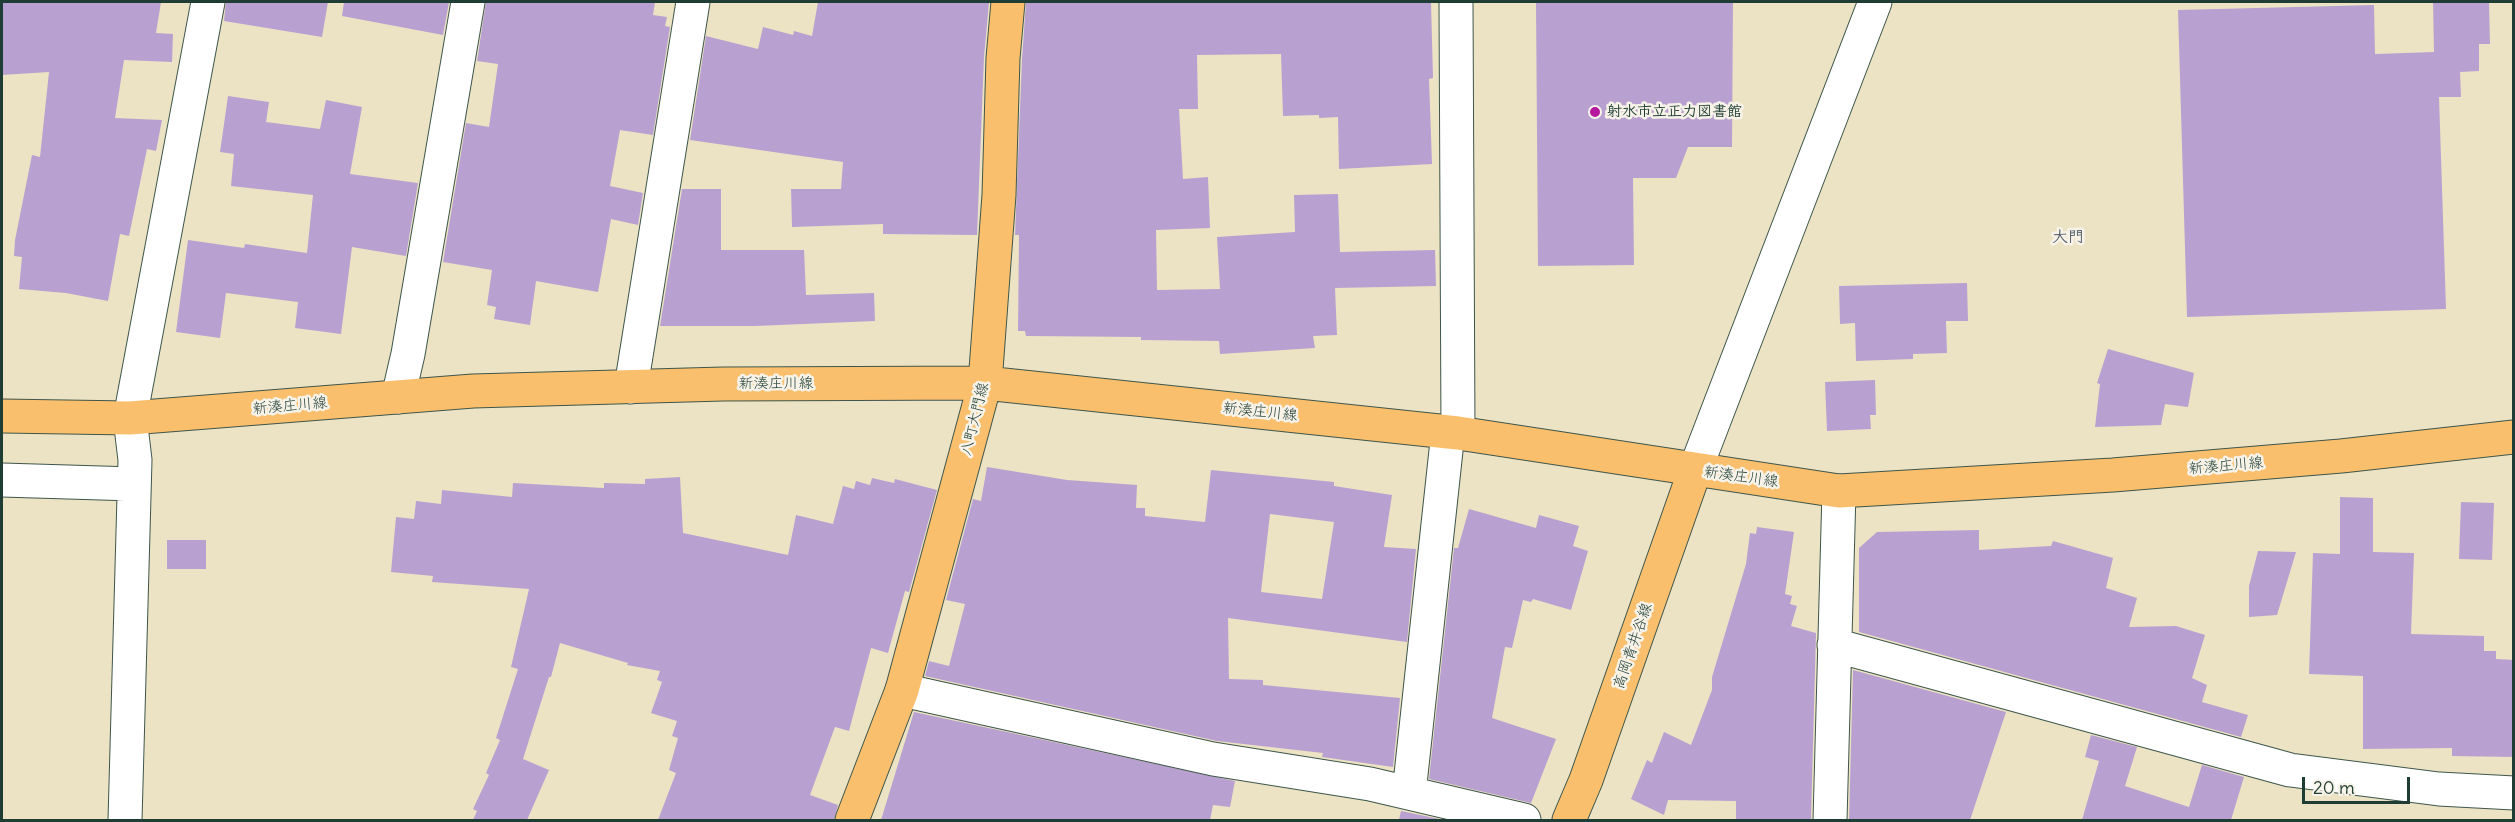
<!DOCTYPE html>
<html>
<head>
<meta charset="utf-8">
<style>
	body { margin:0 }
	#map { position:relative; width:2515px; height:822px; overflow:hidden; background:#ece3c5; font-family:Delius,sans-serif }
	canvas { display:block }
	.frame { position:absolute; inset:0; border:3px solid #1f3d34; pointer-events:none }
	.scale { position:absolute; left:2302px; top:777px; width:108px; height:27px; box-sizing:border-box; border:3px solid #1f3d34; border-top:0; padding-left:8px; font-size:18px; line-height:21px; white-space:nowrap; color:#1f3d34; -webkit-text-stroke:4px #f7f3e8; paint-order:stroke }
</style>
</head>
<body>
<div id="map">
<canvas width="2515" height="822"></canvas>
<div class="frame"></div>
<div class="scale">20 m</div>
</div>
<script>
const c = document.querySelector('canvas').getContext('2d');
c.lineJoin = 'round';
function fill(path, color) {
  c.fillStyle = color;
  c.fill(path, 'evenodd');
}
function strokePath(path, color, width, dash) {
  c.strokeStyle = color;
  c.lineWidth = width;
  c.lineCap = dash ? 'butt' : 'round';
  c.setLineDash(dash || []);
  c.stroke(path);
}
function write(font, color, halo, rows, align = 'center') {
  c.font = font + ' Delius,"Klee One",sans-serif';
  c.lineWidth = 5;
  c.setLineDash([]);
  c.textBaseline = 'middle';
  c.strokeStyle = halo;
  c.fillStyle = color;
  for (const [text, x, y, turn = 0] of rows) {
    c.save();
    c.translate(x, y);
    c.rotate((+turn || 0) * Math.PI / 180);
    c.textAlign = isNaN(turn) ? turn : align;
    if (halo) c.strokeText(text, 0, 0);
    c.fillText(text, 0, 0);
    c.restore();
  }
}
const building = new Path2D(`
	M 2,2 L 161,2 L 156,33 L 173,34 L 172,62 L 124,60 L 115,118 L 162,120 L 156,151 L 147,149 L 129,236 L 120,234 L 108,301 L 66,293 L 19,289 L 22,257 L 14,256 L 15,240 L 32,155 L 40,157 L 49,72 L 2,75 Z
	M 226,2 L 328,2 L 322,37 L 224,21 Z
	M 344,2 L 449,2 L 443,35 L 342,16 Z
	M 486,2 L 655,2 L 653,15 L 667,17 L 665,26 L 670,27 L 653,135 L 620,130 L 610,186 L 643,193 L 638,225 L 611,219 L 598,292 L 536,281 L 530,325 L 494,319 L 496,307 L 487,305 L 492,270 L 443,262 L 466,123 L 489,127 L 498,64 L 477,61 Z
	M 818,2 L 989,2 L 984,57 L 977,235 L 883,234 L 883,224 L 792,227 L 791,189 L 841,189 L 843,162 L 690,140 L 706,36 L 758,49 L 763,27 L 793,35 L 794,31 L 812,36 Z
	M 1026,2 L 1431,2 L 1433,78 L 1429,79 L 1432,164 L 1339,169 L 1338,117 L 1319,118 L 1319,115 L 1283,116 L 1281,54 L 1197,55 L 1198,109 L 1179,109 L 1183,179 L 1208,177 L 1210,228 L 1156,230 L 1157,290 L 1220,289 L 1217,237 L 1295,232 L 1294,195 L 1338,194 L 1340,252 L 1435,250 L 1436,286 L 1335,288 L 1337,335 L 1313,336 L 1315,348 L 1220,354 L 1219,341 L 1141,340 L 1141,337 L 1026,336 L 1025,331 L 1018,331 L 1019,235 L 1015,235 L 1022,59 Z
	M 1536,2 L 1733,2 L 1732,147 L 1688,147 L 1676,178 L 1633,178 L 1634,265 L 1538,266 Z
	M 2433,2 L 2489,2 L 2490,44 L 2479,44 L 2479,71 L 2460,72 L 2461,97 L 2439,97 L 2446,309 L 2187,317 L 2178,10 L 2374,5 L 2375,54 L 2434,52 Z
	M 228,96 L 269,102 L 266,122 L 320,129 L 326,100 L 362,107 L 350,174 L 418,183 L 406,256 L 352,247 L 341,334 L 295,328 L 298,302 L 226,293 L 220,338 L 176,332 L 188,240 L 244,248 L 245,244 L 307,253 L 313,195 L 231,186 L 234,154 L 220,152 Z
	M 682,189 L 721,189 L 721,250 L 804,250 L 806,295 L 874,293 L 875,321 L 755,326 L 660,326 Z
	M 1967,283 L 1968,321 L 1946,321 L 1947,353 L 1913,354 L 1913,359 L 1856,361 L 1855,323 L 1840,324 L 1839,286 Z
	M 2108,349 L 2194,373 L 2188,407 L 2165,404 L 2161,425 L 2095,427 L 2100,384 L 2097,383 Z
	M 1875,380 L 1876,415 L 1870,415 L 1871,429 L 1827,431 L 1825,382 Z
	M 987,467 L 1067,480 L 1137,485 L 1136,508 L 1145,508 L 1145,516 L 1205,522 L 1211,470 L 1334,482 L 1334,486 L 1392,495 L 1384,547 L 1416,549 L 1407,642 L 1228,618 L 1229,679 L 1263,680 L 1263,685 L 1400,698 L 1393,767 L 1322,757 L 1323,753 L 1217,741 L 925,676 L 929,661 L 949,666 L 965,604 L 946,600 L 973,499 L 981,501 ZM 1270,514 L 1334,522 L 1322,599 L 1261,592 Z
	M 680,477 L 683,533 L 788,555 L 796,515 L 833,524 L 843,486 L 854,489 L 856,481 L 870,485 L 872,478 L 894,483 L 895,479 L 937,490 L 909,592 L 905,591 L 888,653 L 871,648 L 849,731 L 835,727 L 810,795 L 838,805 L 834,820 L 658,820 L 676,773 L 669,770 L 678,738 L 672,736 L 677,721 L 651,713 L 662,682 L 657,680 L 660,671 L 627,665 L 628,663 L 560,643 L 551,677 L 549,677 L 523,759 L 549,770 L 527,820 L 473,820 L 477,811 L 473,809 L 489,775 L 486,773 L 500,740 L 496,738 L 518,669 L 511,667 L 529,589 L 432,582 L 433,576 L 391,572 L 396,517 L 414,519 L 416,501 L 441,504 L 442,490 L 512,497 L 513,483 L 604,488 L 604,483 L 645,484 L 645,479 Z
	M 2340,497 L 2373,498 L 2373,552 L 2414,553 L 2411,634 L 2484,636 L 2484,651 L 2496,651 L 2496,659 L 2514,660 L 2514,757 L 2452,756 L 2452,748 L 2363,749 L 2363,676 L 2309,674 L 2313,553 L 2340,554 Z
	M 2461,502 L 2494,503 L 2492,560 L 2459,559 Z
	M 1469,509 L 1536,528 L 1539,515 L 1579,526 L 1573,546 L 1588,551 L 1571,610 L 1533,599 L 1531,602 L 1523,600 L 1512,648 L 1505,647 L 1492,718 L 1556,739 L 1531,803 L 1429,779 L 1454,548 L 1458,548 Z
	M 1757,527 L 1794,532 L 1785,594 L 1792,596 L 1790,604 L 1797,606 L 1791,626 L 1816,633 L 1811,820 L 1736,820 L 1736,801 L 1668,800 L 1664,815 L 1631,799 L 1647,760 L 1652,763 L 1664,732 L 1691,745 L 1712,690 L 1712,677 L 1746,564 L 1750,533 L 1756,534 Z
	M 1979,530 L 1979,550 L 2051,546 L 2053,541 L 2113,558 L 2106,588 L 2137,598 L 2129,627 L 2176,626 L 2205,635 L 2192,678 L 2207,685 L 2202,702 L 2248,715 L 2241,737 L 1859,632 L 1859,548 L 1877,532 Z
	M 167,540 L 206,540 L 206,569 L 167,569 Z
	M 2258,551 L 2296,552 L 2277,615 L 2249,617 L 2249,586 Z
	M 1853,670 L 2006,712 L 1970,820 L 1849,820 Z
	M 914,712 L 1235,781 L 1230,807 L 1213,805 L 1210,820 L 881,820 Z
	M 2091,735 L 2137,747 L 2125,786 L 2189,807 L 2202,765 L 2244,777 L 2231,820 L 2082,820 L 2099,761 L 2085,757 Z
	M 1401,811 L 1444,820 L 1399,820 Z`);
const minor = new Path2D(`
	M 1456,2 L 1458,433
	M 631,387 L 693,2
	M 398,397 L 408,354 L 468,2
	M 1695,470 L 1875,2
	M 2,480 L 134,484
	M 1834,645 L 2290,770 L 2439,789 L 2514,793
	M 902,690 L 1213,759 L 1370,784 L 1524,820
	M 1409,793 L 1448,432
	M 125,820 L 135,460 L 130,418 L 208,2
	M 1830,820 L 1839,491`);
const major = new Path2D(`
	M 2,416 L 130,418 L 473,391 L 723,384 L 985,383 L 1458,433 L 1839,491 L 2113,475 L 2341,456 L 2514,437
	M 852,820 L 902,690 L 985,383 L 999,195 L 1003,58 L 1008,2
	M 1569,820 L 1586,780 L 1695,470`);
const markers = [
	[1595,112,6,"#b5179e"]
];
const poiNames = [
	["射水市立正力図書館",1607,112]
];
const streetNames = [
	["新湊庄川線",776,384],
	["新湊庄川線",290,406,-5],
	["新湊庄川線",1260,412,6],
	["八町大門線",975,419,-76],
	["新湊庄川線",2226,466,-5],
	["新湊庄川線",1741,477,8],
	["高岡青井谷線",1633,646,-71]
];
const neighbourhoodNames = [
	["大門",2068,237]
];
fill(building, '#b8a1d0');
strokePath(minor, '#3e564a', 35);
strokePath(major, '#3e564a', 35);
strokePath(minor, '#fff', 33);
strokePath(major, '#f9bf6d', 33);
for (const [x, y, r, color] of markers) {
  const dot = new Path2D();
  dot.arc(x, y, r, 0, 2 * Math.PI);
  c.fillStyle = color;
  c.fill(dot);
  strokePath(dot, '#f7f3e8', 2);
}
write('bold 15px', '#1f3d34', '#f7f3e8', poiNames, 'left');
write('15px', '#1f3d34', '#f7f3e8', streetNames);
write('bold 16px', '#55606b', '#f7f3e8', neighbourhoodNames);
</script>
</body>
</html>
